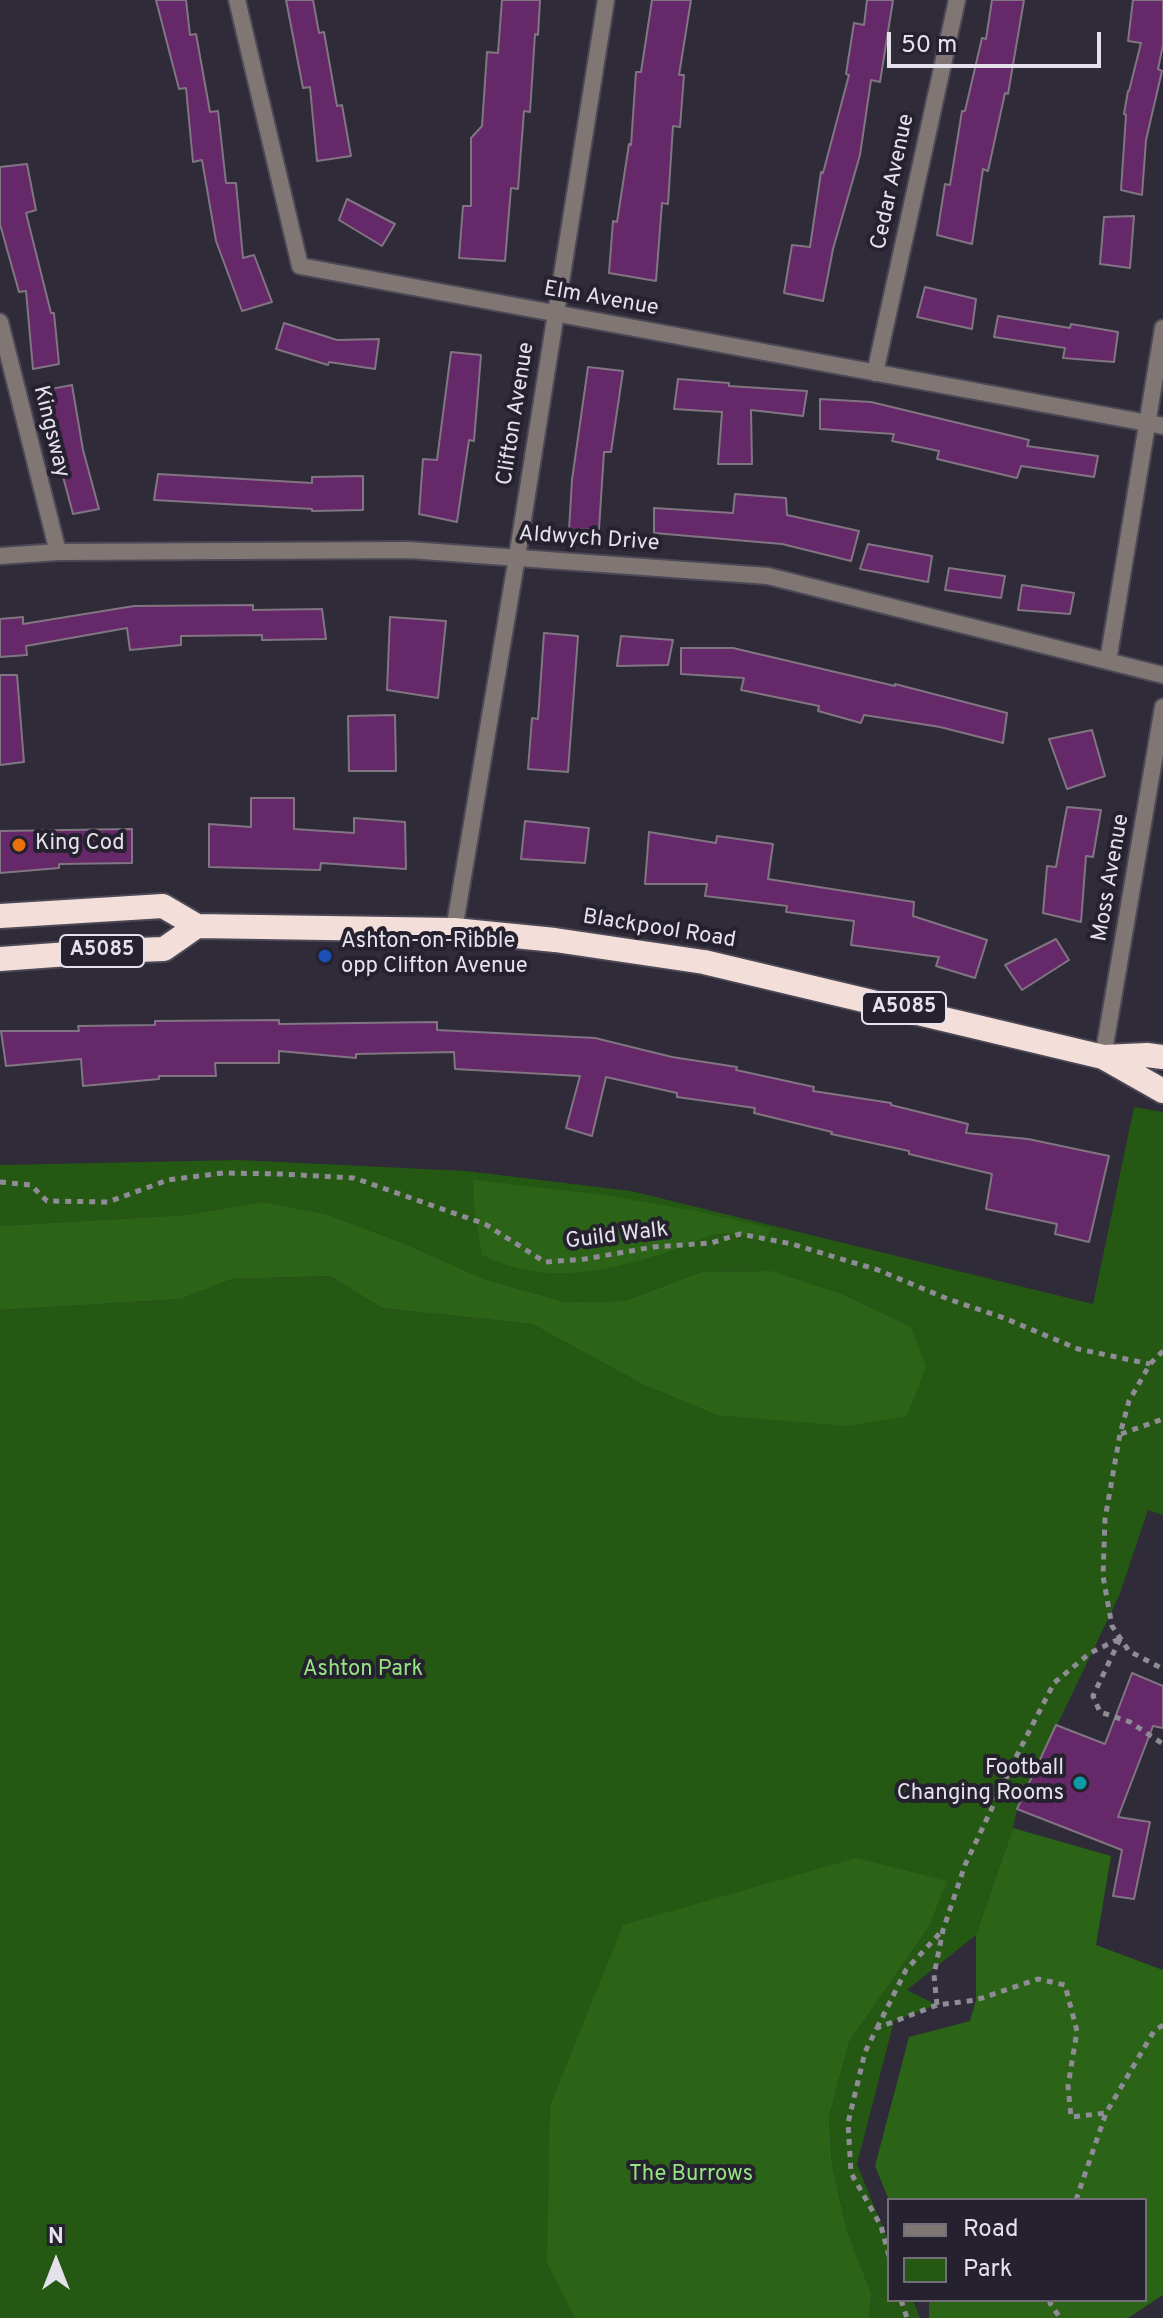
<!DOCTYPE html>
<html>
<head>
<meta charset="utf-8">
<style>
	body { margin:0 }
	#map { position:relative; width:1163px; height:2318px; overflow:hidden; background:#2f2b38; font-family:Overpass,sans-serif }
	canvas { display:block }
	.legend { position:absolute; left:887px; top:2198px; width:260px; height:104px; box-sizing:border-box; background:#25212e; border:2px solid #726e7a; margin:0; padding:10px 14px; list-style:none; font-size:24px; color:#e5e2eb }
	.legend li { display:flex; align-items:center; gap:16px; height:40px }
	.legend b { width:40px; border:2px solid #726e7a }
	.north { position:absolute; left:16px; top:2222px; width:80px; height:80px; -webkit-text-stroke:6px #25212e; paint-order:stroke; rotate:0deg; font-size:22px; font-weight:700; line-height:32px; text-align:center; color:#e5e2eb }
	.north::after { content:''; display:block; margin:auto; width:28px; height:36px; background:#e5e2eb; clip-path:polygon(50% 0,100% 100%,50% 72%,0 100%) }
	.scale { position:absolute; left:887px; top:32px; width:214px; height:36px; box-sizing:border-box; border:4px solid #e5e2eb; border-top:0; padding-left:10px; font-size:24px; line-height:28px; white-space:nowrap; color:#e5e2eb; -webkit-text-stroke:6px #25212e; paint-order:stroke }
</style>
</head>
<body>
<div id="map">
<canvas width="1163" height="2318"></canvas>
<ul class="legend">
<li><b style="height:10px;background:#807775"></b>Road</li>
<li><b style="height:22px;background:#255813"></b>Park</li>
</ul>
<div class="north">N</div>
<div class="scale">50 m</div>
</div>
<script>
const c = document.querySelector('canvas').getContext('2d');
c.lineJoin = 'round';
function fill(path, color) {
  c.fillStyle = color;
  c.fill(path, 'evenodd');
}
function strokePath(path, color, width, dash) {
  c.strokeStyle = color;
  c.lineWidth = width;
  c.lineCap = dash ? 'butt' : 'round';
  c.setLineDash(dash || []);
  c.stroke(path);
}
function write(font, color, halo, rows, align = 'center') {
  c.font = font + ' Overpass,sans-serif';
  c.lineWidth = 8;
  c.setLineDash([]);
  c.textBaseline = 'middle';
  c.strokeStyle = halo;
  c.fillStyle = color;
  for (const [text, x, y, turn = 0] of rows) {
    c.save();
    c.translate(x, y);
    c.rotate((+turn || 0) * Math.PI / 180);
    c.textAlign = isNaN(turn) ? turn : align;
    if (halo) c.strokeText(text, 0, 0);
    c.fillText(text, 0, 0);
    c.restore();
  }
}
const green = new Path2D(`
	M 1134,1107 L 1163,1112 L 1163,1515 L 1148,1510 L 1119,1596 L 1017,1809 L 1013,1828 L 976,1935 L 907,1990 L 937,2005 L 894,2021 L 857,2164 L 889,2243 L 889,2300 L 913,2300 L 920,2318 L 869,2318 L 871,2293 L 847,2231 L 832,2165 L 829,2117 L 849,2042 L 928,1928 L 547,2264 L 575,2318 L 0,2318 L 0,1310 L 181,1299 L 232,1279 L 330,1276 L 382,1308 L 532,1324 L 642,1384 L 716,1415 L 910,1326 L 842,1294 L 772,1271 L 701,1272 L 625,1301 L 565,1302 L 484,1279 L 403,1243 L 326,1214 L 263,1202 L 186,1215 L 0,1226 L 0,1165 L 239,1160 L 466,1171 L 631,1191 L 1093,1304 Z`);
const forest = new Path2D(`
	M 473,1180 L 604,1195 L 696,1211 L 771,1228 L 766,1240 C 750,1236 732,1231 717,1234 C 697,1239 678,1249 658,1255 C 597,1274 542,1284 482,1255 L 474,1205 Z
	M 263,1202 L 326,1214 L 403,1243 L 484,1279 L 565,1302 L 625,1301 L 701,1272 L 772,1271 L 842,1294 L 910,1326 L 926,1366 L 907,1416 L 848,1426 L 716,1415 L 642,1384 L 532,1324 L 382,1308 L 330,1276 L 232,1279 L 181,1299 L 0,1310 L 0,1226 L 186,1215 Z
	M 1013,1828 L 1111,1856 L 1096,1945 L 1163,1970 L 1163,2295 L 1128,2318 L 929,2318 L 929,2300 L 1145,2300 L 1145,2200 L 889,2200 L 875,2166 L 909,2037 L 970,2021 L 976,2000 L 976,1935 Z
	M 856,1858 L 947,1881 L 928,1928 L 849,2042 L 829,2117 L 832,2165 L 847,2231 L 871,2293 L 869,2318 L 575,2318 L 547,2264 L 550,2106 L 623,1925 Z`);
const building = new Path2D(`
	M 156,0 L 186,0 L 190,35 L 196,34 L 210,112 L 218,111 L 226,183 L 236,183 L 243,258 L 254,255 L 272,302 L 242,311 L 216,241 L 202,160 L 193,162 L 186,88 L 179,89 Z
	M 286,0 L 313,0 L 319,33 L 324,32 L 337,106 L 342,105 L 351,156 L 317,161 L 310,87 L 303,88 Z
	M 502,0 L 540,0 L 538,35 L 535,34 L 530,112 L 524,111 L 518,189 L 511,188 L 505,261 L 459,258 L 463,206 L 471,206 L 471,138 L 482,126 L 487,52 L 498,53 Z
	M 652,0 L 691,0 L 679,75 L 684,75 L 680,127 L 673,126 L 668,204 L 662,203 L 656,281 L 609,273 L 613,221 L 617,222 L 629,144 L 631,145 L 636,72 L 641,72 Z
	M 867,0 L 893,0 L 880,82 L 871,80 L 860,155 L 833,249 L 823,301 L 784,293 L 792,245 L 810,247 L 821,172 L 823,173 L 849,75 L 846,74 L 854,23 L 864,25 Z
	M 992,0 L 1024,0 L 1008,94 L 1005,93 L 988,171 L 983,169 L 972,244 L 937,235 L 945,184 L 950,185 L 962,111 L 965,111 L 982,38 L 986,39 Z
	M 1133,0 L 1163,0 L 1163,45 L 1158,69 L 1162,71 L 1146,140 L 1142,195 L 1121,190 L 1126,115 L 1124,114 L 1128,91 L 1129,91 L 1141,43 L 1128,41 Z
	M 27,164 L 36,210 L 26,213 L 51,313 L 54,313 L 59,364 L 33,369 L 26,291 L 19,292 L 0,224 L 0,167 Z
	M 347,199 L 395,224 L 382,246 L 339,220 Z
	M 1134,216 L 1130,268 L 1100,264 L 1104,217 Z
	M 925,287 L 976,299 L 972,329 L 917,317 Z
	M 998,316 L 1070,328 L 1071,324 L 1118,332 L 1114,362 L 1063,358 L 1065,348 L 994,337 Z
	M 284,323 L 337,340 L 379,339 L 375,369 L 329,362 L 328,365 L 276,349 Z
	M 451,352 L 481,355 L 474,441 L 469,440 L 457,522 L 419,514 L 423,459 L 437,460 Z
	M 588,367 L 623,371 L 611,452 L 604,452 L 599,529 L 569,530 L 572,480 Z
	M 678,379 L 729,383 L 729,386 L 807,391 L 803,416 L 751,410 L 752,464 L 718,464 L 722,412 L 674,409 Z
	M 72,385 L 83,450 L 99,509 L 73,514 L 57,454 L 46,390 Z
	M 820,399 L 871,402 L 1029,440 L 1027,446 L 1098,456 L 1094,477 L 1021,466 L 1017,478 L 937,459 L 939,451 L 892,441 L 894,434 L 820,429 Z
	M 158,474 L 312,483 L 312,477 L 363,476 L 363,510 L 312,511 L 312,509 L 154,500 Z
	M 735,494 L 786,498 L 787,515 L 859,531 L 851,561 L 782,544 L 654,533 L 654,508 L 733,513 Z
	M 868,544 L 932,556 L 928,582 L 860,569 Z
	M 949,568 L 1005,576 L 1001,598 L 945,590 Z
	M 1022,585 L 1074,593 L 1070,614 L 1018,610 Z
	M 253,605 L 253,610 L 322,609 L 326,639 L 262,640 L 262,635 L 181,636 L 181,645 L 130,650 L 127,628 L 26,646 L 27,655 L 0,657 L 0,619 L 23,617 L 23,624 L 134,606 Z
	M 390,617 L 446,621 L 438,698 L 387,690 Z
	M 544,633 L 578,636 L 568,772 L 528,769 L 532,718 L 538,719 Z
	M 621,636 L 673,640 L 668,665 L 617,666 Z
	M 681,648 L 733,648 L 895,686 L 895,684 L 1007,713 L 1003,743 L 940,727 L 864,715 L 861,723 L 818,711 L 819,706 L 741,690 L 744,678 L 681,674 Z
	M 0,675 L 17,675 L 24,762 L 0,765 Z
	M 395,715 L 396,771 L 349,771 L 348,716 Z
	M 1092,730 L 1105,776 L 1067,789 L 1049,739 Z
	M 251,798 L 294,798 L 294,829 L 354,833 L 354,818 L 405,822 L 406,869 L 321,863 L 320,870 L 209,867 L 209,824 L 251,827 Z
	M 1067,807 L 1101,810 L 1093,857 L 1086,856 L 1081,922 L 1043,913 L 1047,866 L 1056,867 Z
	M 525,821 L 589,828 L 585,863 L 521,859 Z
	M 132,829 L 132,863 L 59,864 L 59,868 L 0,873 L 0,831 Z
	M 649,832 L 716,843 L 717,836 L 773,844 L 768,879 L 914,902 L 913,916 L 987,940 L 975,978 L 936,966 L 939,957 L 851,945 L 854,921 L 786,912 L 787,906 L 705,896 L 707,884 L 645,884 Z
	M 1056,939 L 1069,960 L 1022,990 L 1005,965 Z
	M 279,1020 L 279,1024 L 437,1022 L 437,1030 L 595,1038 L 672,1057 L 737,1067 L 736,1070 L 814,1087 L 813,1091 L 891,1103 L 891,1105 L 968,1124 L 966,1133 L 1028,1139 L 1109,1156 L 1089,1242 L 1055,1234 L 1057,1224 L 986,1209 L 992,1174 L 909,1154 L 909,1151 L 831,1134 L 832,1132 L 754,1113 L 755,1108 L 677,1097 L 677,1093 L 606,1077 L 592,1136 L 566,1128 L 580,1076 L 455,1069 L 454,1052 L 356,1054 L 356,1058 L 279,1051 L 279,1063 L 215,1063 L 216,1076 L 159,1076 L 159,1079 L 83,1086 L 81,1059 L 6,1066 L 1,1031 L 79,1031 L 78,1026 L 155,1025 L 155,1021 Z
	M 1132,1673 L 1163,1686 L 1163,1728 L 1153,1726 L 1118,1817 L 1150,1822 L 1134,1899 L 1113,1896 L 1122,1850 L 1017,1809 L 1056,1725 L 1105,1744 Z`);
const path = new Path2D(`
	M 0,1182 L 31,1185 L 47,1201 L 108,1202 L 168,1180 L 223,1173 L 282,1174 L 354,1178 L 485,1224 L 545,1262 L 585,1259 L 653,1247 L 711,1243 L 740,1234 L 792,1244 L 878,1270 L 948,1299 L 1004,1318 L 1078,1349 L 1150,1364
	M 1163,1351 L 1150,1364 L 1129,1401 L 1120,1434 L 1105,1519 L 1103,1576 L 1112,1626 L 1129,1651 L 1163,1669
	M 1121,1434 L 1163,1419
	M 1120,1639 L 1093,1696 L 1100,1712 L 1130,1722 L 1163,1744
	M 937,2005 L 934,1975 L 943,1930 L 965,1865 L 1019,1751 L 1054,1683 L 1090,1653 L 1121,1638
	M 877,2028 L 906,1970 L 940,1933
	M 1076,2200 L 1106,2113 L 1154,2031 L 1163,2025
	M 889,2256 L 881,2226 L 851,2173 L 848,2123 L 865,2052 L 877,2028 L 937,2005 L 976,2000 L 1038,1979 L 1065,1985 L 1077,2031 L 1068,2086 L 1071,2117 L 1106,2113
	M 901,2300 L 907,2318
	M 1050,2300 L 1050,2303 L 1060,2318`);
const street = new Path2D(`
	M 237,0 L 300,266 L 1163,426
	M 0,322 L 58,552
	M 875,373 L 957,0
	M 0,556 L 58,552 L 409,550 L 768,576 L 1163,675
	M 1108,661 L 1163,328
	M 454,930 L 517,557 L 606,0
	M 1103,1057 L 1163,707`);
const highway = new Path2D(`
	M 0,916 L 163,906 L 197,926 L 454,930 L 555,940 L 704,962 L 1103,1057 L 1163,1091
	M 0,959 L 110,951 L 164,949 L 197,926
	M 1103,1057 L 1147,1055 L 1163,1057`);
const markers = [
	[19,845,8,"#e8710a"],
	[325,956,8,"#1a4fb4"],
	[1080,1783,8,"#0f9aa8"]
];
const shields = [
	[102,951,84],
	[904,1008,84]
];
const shieldNames = [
	["A5085",102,951],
	["A5085",904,1008]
];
const streetNames = [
	["Cedar Avenue",894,182,-78],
	["Elm Avenue",601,300,10],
	["Clifton Avenue",517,414,-81],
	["Kingsway",50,432,76],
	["Aldwych Drive",589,540,4],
	["Moss Avenue",1112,878,-80],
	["Blackpool Road",659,930,9],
	["Guild Walk",617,1237,-7]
];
const poiNames = [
	["King Cod",35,845],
	["Ashton-on-Ribble",341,943],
	["opp Clifton Avenue",341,968],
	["Football",1064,1770,"right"],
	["Changing Rooms",1064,1795,"right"]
];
const parkNames = [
	["Ashton Park",363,1671],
	["The Burrows",691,2176]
];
fill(green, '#255813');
fill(forest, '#2b6417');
fill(building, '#652868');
strokePath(building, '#827582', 2);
strokePath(street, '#4c4855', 20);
strokePath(highway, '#4c4855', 28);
strokePath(path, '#908c97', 5, [6, 6]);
strokePath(street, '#807775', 16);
strokePath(highway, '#f3ded9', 24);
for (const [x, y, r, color] of markers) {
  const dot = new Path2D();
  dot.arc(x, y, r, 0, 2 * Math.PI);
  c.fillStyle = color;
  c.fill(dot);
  strokePath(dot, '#25212e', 3);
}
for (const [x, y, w] of shields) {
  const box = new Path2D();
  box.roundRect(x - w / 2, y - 16, w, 32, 6);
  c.fillStyle = '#25212e';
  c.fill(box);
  strokePath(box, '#e5e2eb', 2);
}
write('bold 20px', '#e5e2eb', null, shieldNames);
write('22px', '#e5e2eb', '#25212e', streetNames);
write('22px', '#e5e2eb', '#25212e', poiNames, 'left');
write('22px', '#97e581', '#25212e', parkNames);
</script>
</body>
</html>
